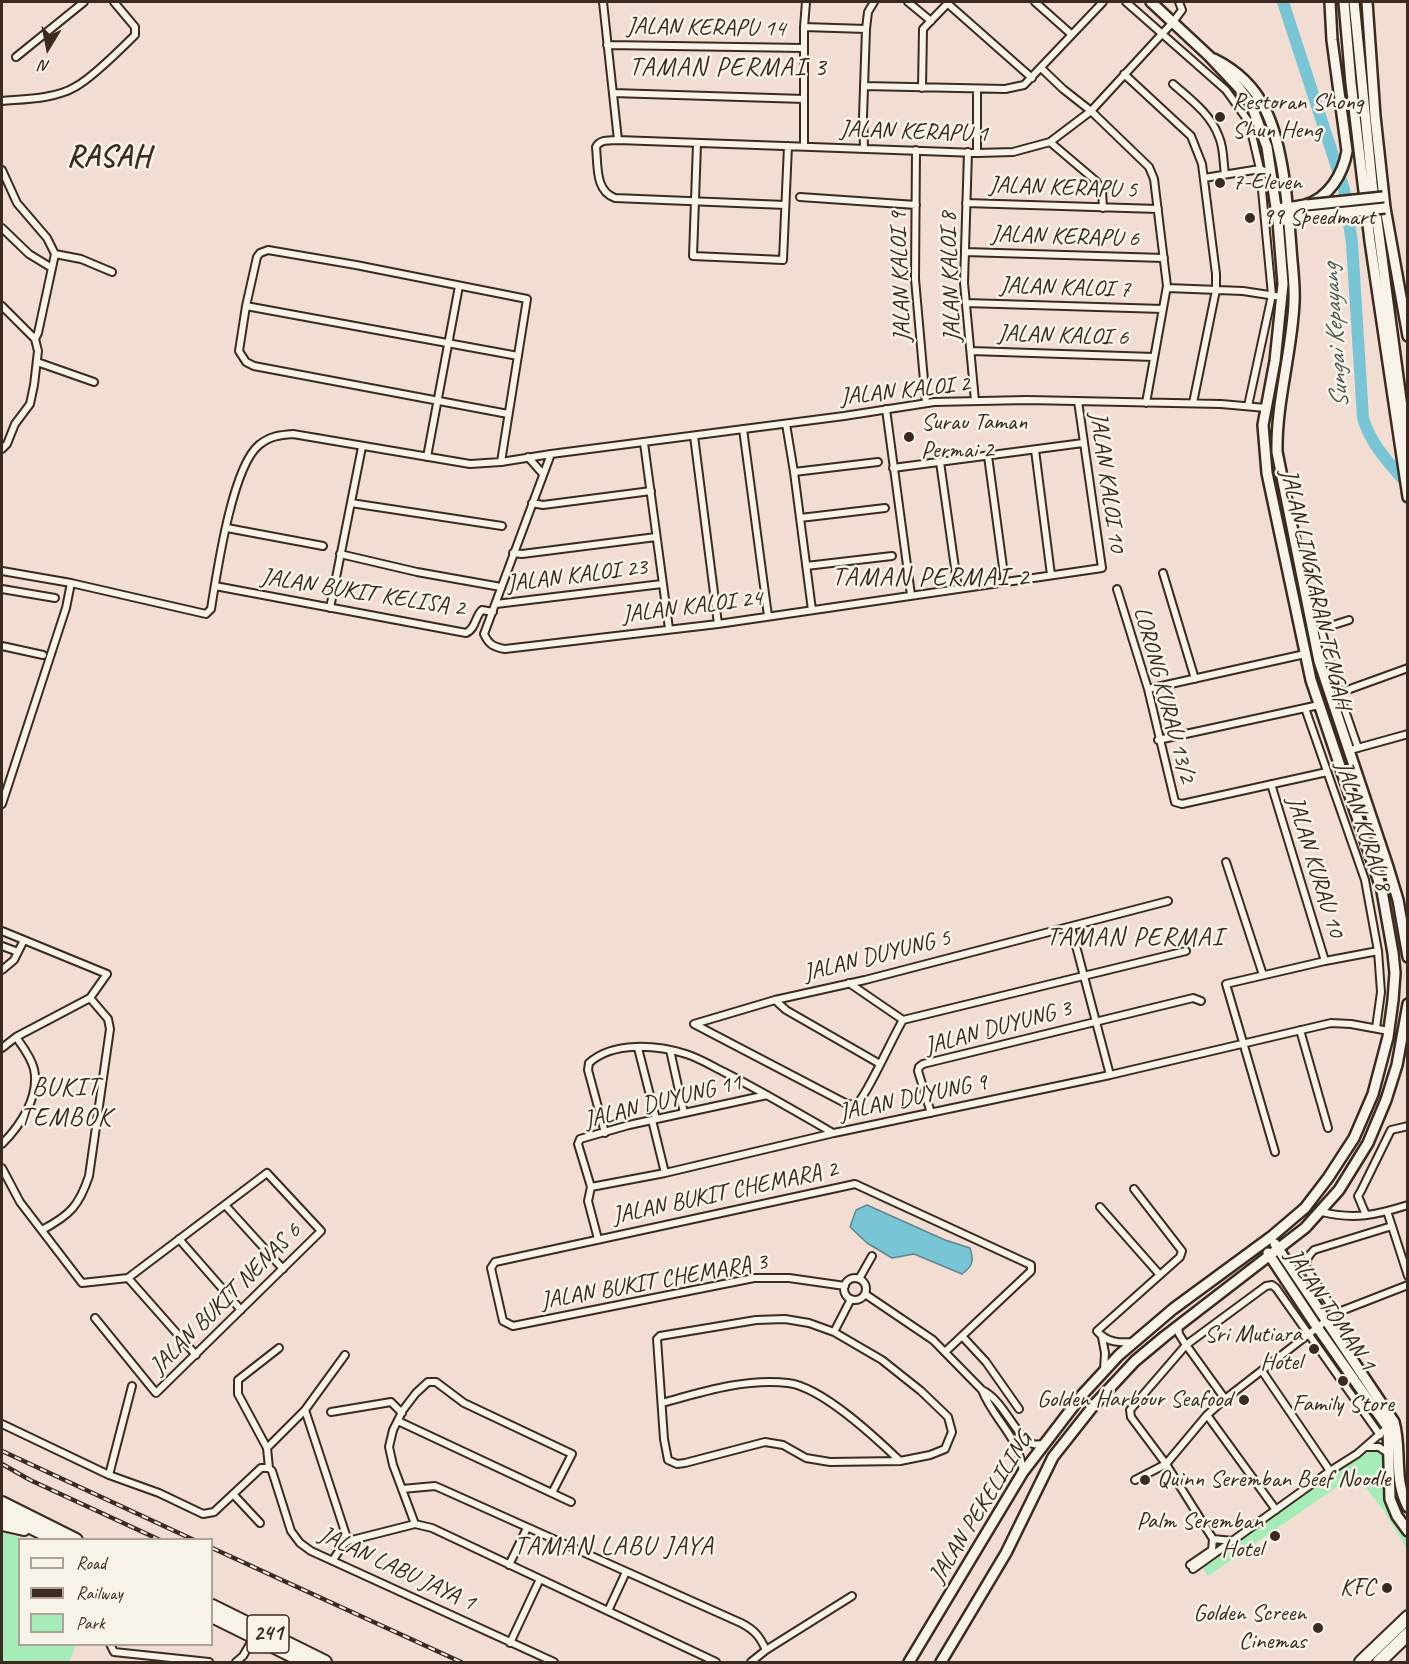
<!DOCTYPE html>
<html>
<head>
<meta charset="utf-8">
<style>
	body { margin:0 }
	#map { position:relative; width:1409px; height:1664px; overflow:hidden; background:#f2ddd3; font-family:Caveat,sans-serif }
	canvas { display:block }
	.frame { position:absolute; inset:0; border:3px solid #3b2a1e; pointer-events:none }
	.legend { position:absolute; left:18px; top:1538px; width:195px; height:108px; box-sizing:border-box; background:#f7f3e8; border:2px solid #aca397; margin:0; padding:8px 10px; list-style:none; font-size:18px; color:#3b2a1e }
	.legend li { display:flex; align-items:center; gap:12px; height:30px }
	.legend b { width:30px; border:2px solid #aca397 }
	.north { position:absolute; left:18px; top:18px; width:60px; height:60px; -webkit-text-stroke:4px #f7f3e8; paint-order:stroke; rotate:190deg; font-size:16px; font-weight:700; line-height:24px; text-align:center; color:#3b2a1e }
	.north::after { content:''; display:block; margin:auto; width:21px; height:27px; background:#3b2a1e; clip-path:polygon(50% 0,100% 100%,50% 72%,0 100%) }
</style>
</head>
<body>
<div id="map">
<canvas width="1409" height="1664"></canvas>
<div class="frame"></div>
<ul class="legend">
<li><b style="height:8px;background:#f7f3e8"></b>Road</li>
<li><b style="height:8px;background:#3b2a1e"></b>Railway</li>
<li><b style="height:16px;background:#a6ecb8"></b>Park</li>
</ul>
<div class="north">N</div>
</div>
<script>
const c = document.querySelector('canvas').getContext('2d');
c.lineJoin = 'round';
function fill(path, color) {
  c.fillStyle = color;
  c.fill(path, 'evenodd');
}
function strokePath(path, color, width, dash) {
  c.strokeStyle = color;
  c.lineWidth = width;
  c.lineCap = dash ? 'butt' : 'round';
  c.setLineDash(dash || []);
  c.stroke(path);
}
function write(font, color, halo, rows, align = 'center') {
  c.font = font + ' Caveat,sans-serif';
  c.lineWidth = 5;
  c.setLineDash([]);
  c.textBaseline = 'middle';
  c.strokeStyle = halo;
  c.fillStyle = color;
  for (const [text, x, y, turn = 0] of rows) {
    c.save();
    c.translate(x, y);
    c.rotate((+turn || 0) * Math.PI / 180);
    c.textAlign = isNaN(turn) ? turn : align;
    if (halo) c.strokeText(text, 0, 0);
    c.fillText(text, 0, 0);
    c.restore();
  }
}
const green = new Path2D(`
	M 1374,1449 L 1383,1453 L 1391,1503 L 1407,1535 L 1407,1549 L 1384,1511 L 1359,1479 L 1350,1478 L 1208,1576 L 1201,1565 L 1303,1492 Z
	M 2,1532 L 25,1539 L 20,1540 L 20,1644 L 76,1645 L 69,1662 L 2,1662 Z`);
const water = new Path2D(`
	M 867,1205 L 945,1240 L 970,1248 C 974,1261 973,1266 962,1274 L 914,1254 L 892,1258 L 867,1243 L 850,1227 L 856,1210 Z`);
const river = new Path2D(`
	M 1283,2 L 1344,189 L 1352,243 L 1363,418 C 1371,445 1389,463 1408,485`);
const street = new Path2D(`
	M 603,2 L 618,140
	M 908,2 L 931,21
	M 1035,2 L 1071,34
	M 1126,2 L 1226,90 L 1249,122 L 1260,169 L 1272,295 L 1248,406
	M 947,3 L 1032,78
	M 804,27 L 866,29
	M 607,45 L 804,48
	M 16,57 L 84,2
	M 1041,68 L 1063,89 L 1091,111 L 1149,167 L 1154,179 L 1167,286 L 1146,403
	M 1124,74 L 1191,136 L 1202,164 L 1216,274 L 1216,290 L 1193,403
	M 1173,84 C 1190,99 1211,114 1219,137 C 1224,148 1223,162 1225,174
	M 864,86 L 1005,89 L 1024,85 L 1103,2
	M 922,88 L 923,29 L 949,2
	M 977,89 L 977,153
	M 613,93 L 804,99
	M 2,101 C 24,99 55,99 75,87 C 92,78 121,49 135,35 L 135,27 L 114,2
	M 1050,142 L 1096,181 L 1102,191 L 1103,208
	M 697,144 L 693,256 L 783,260 L 788,146
	M 804,146 L 804,27 L 806,2
	M 864,148 L 863,117 L 866,29 L 868,12 L 874,2
	M 916,150 L 915,279 L 926,403
	M 968,152 L 964,283 L 975,401
	M 2,170 L 17,203 L 47,238 L 55,254 L 38,333 L 35,339
	M 1204,178 L 1260,169 L 1271,174
	M 800,197 L 916,205
	M 966,203 L 1158,209
	M 785,205 L 615,198 C 595,191 598,166 596,147 C 600,139 609,141 618,140 L 977,153 L 1013,152 L 1050,142 L 1091,111 L 1173,22 L 1182,10 L 1179,2
	M 2,228 L 29,254 L 52,268
	M 965,252 L 1164,258
	M 55,254 L 81,259 L 112,272
	M 1167,288 L 1243,291 L 1282,297
	M 966,303 L 1163,309
	M 2,306 L 35,339 L 38,351 L 34,385 L 30,404 L 15,424 L 7,444 L 2,449
	M 246,306 L 518,356
	M 971,351 L 1154,357
	M 37,362 L 94,382
	M 886,409 L 911,595
	M 786,424 L 794,472 L 812,610
	M 743,429 L 768,616
	M 694,436 L 718,624
	M 644,443 L 669,629
	M 1035,450 L 1051,575
	M 551,454 L 484,634 C 489,645 494,647 505,649 L 718,624 L 1102,568 L 1078,401
	M 988,456 L 1005,582
	M 427,457 L 459,286
	M 528,457 L 543,474
	M 501,462 L 527,299 L 356,265 L 268,250 L 260,253 L 257,257 L 246,306 L 239,351 L 246,362 L 254,366 L 508,414
	M 940,462 L 958,589
	M 893,468 L 1083,443
	M 794,472 L 878,462
	M 351,503 L 502,526
	M 532,503 L 543,505 L 651,491
	M 800,518 L 885,508
	M 227,528 L 323,546
	M 513,553 L 522,554 L 656,537
	M 340,554 L 417,572 L 501,587
	M 806,566 L 892,556
	M 2,571 L 71,583 L 206,614 L 211,609 C 217,572 232,467 259,445 C 270,436 280,435 293,434 L 470,464 L 501,462 L 551,454 L 844,416 L 934,402 L 1027,400 L 1221,404 L 1266,408
	M 1163,573 L 1195,679
	M 215,586 L 466,633 C 476,629 475,616 482,610 L 493,612
	M 2,589 L 55,598
	M 1117,589 L 1148,689 L 1175,802 L 1182,804 L 1327,772
	M 496,604 L 662,584
	M 330,608 L 362,447
	M 1349,620 L 1321,629 L 1339,693 L 1358,748
	M 2,646 L 43,655
	M 1148,689 L 1305,654
	M 1339,693 L 1408,668
	M 1305,708 L 1365,880 L 1378,951 L 1381,992 L 1376,1028
	M 1158,740 L 1319,705
	M 1354,749 L 1408,734
	M 1271,784 L 1325,961
	M 2,804 L 66,608 L 71,583
	M 1226,862 L 1263,975
	M 1071,927 L 1110,1075
	M 2,931 L 24,940
	M 2,946 L 18,952
	M 2,970 L 14,960 L 24,940 L 107,974 L 90,998 L 16,1037 L 2,1048
	M 849,983 L 903,1020 L 1186,951
	M 775,1000 L 786,1010 L 880,1064
	M 694,1024 L 775,1000 L 865,980 L 1168,901
	M 694,1024 L 847,1104 C 850,1104 853,1105 856,1104 C 865,1100 895,1032 903,1020
	M 1300,1030 L 1328,1128
	M 638,1048 L 656,1119
	M 670,1050 L 684,1113
	M 931,1113 L 918,1071 L 919,1067 L 923,1064 L 1193,998 L 1201,1001
	M 652,1120 L 665,1173
	M 605,1133 L 588,1070 L 589,1063 C 613,1041 657,1045 686,1054 C 699,1058 712,1066 724,1072 C 761,1091 797,1112 833,1133
	M 2,1144 C 20,1126 40,1097 34,1069 C 31,1057 23,1047 16,1037
	M 1275,1152 L 1226,984 L 1325,961 L 1378,951
	M 2,1168 L 20,1202 L 82,1283 L 128,1278 L 267,1173 L 321,1231 L 156,1393 L 95,1318
	M 591,1187 L 665,1173 L 834,1133 L 1110,1075 L 1331,1023 L 1351,1024 L 1389,1031
	M 591,1187 L 578,1144 L 580,1139 L 629,1125 L 767,1095
	M 591,1187 L 588,1201 L 598,1239
	M 1134,1189 L 1182,1251 L 1180,1257 L 1097,1331 C 1107,1343 1120,1343 1134,1342
	M 225,1205 L 283,1269
	M 1100,1207 L 1160,1275
	M 1387,1211 L 1408,1276
	M 1322,1212 C 1354,1220 1376,1215 1408,1205
	M 1366,1215 L 1358,1196 L 1361,1191 L 1391,1130 L 1408,1126
	M 42,1230 C 70,1215 79,1206 89,1176 L 110,1029 L 108,1019 L 90,998
	M 179,1239 L 241,1310
	M 128,1278 L 196,1355
	M844 1289a11 11 0 1 1 22 0a11 11 0 1 1-22 0Z
	M 859,1279 L 872,1256
	M 845,1286 L 789,1278 L 754,1278 L 513,1326 L 503,1321 L 491,1268 L 495,1262 L 855,1184 L 1031,1265 L 1031,1271 L 945,1352
	M 865,1294 L 933,1340 L 982,1390
	M 1336,1313 L 1306,1268 C 1306,1260 1308,1256 1314,1250 L 1392,1226
	M 785,1319 L 809,1323 L 834,1332 L 882,1360 L 921,1391 L 948,1417 L 952,1432 L 945,1449 L 930,1455 L 900,1461 L 830,1462 L 806,1458 L 783,1445 L 765,1442 L 685,1463 L 677,1464 L 668,1460 L 664,1439 L 657,1339 L 660,1336 L 756,1320 Z
	M 1178,1326 L 1179,1334 L 1184,1342 L 1225,1399
	M 834,1332 L 851,1299
	M 962,1336 L 986,1362 L 1019,1409
	M 1102,1337 L 1105,1353 L 1104,1370
	M 279,1348 L 238,1380 L 238,1394 L 267,1448 L 269,1468 L 272,1471 L 291,1531 L 300,1543 L 311,1551 L 554,1662
	M 1262,1371 L 1330,1471
	M 662,1403 C 702,1392 745,1378 788,1383 C 822,1387 875,1437 900,1461
	M 305,1410 L 348,1541
	M 331,1412 L 391,1402 L 402,1413
	M 1207,1415 L 1276,1510
	M 398,1421 L 571,1502
	M 2,1424 L 109,1475 L 159,1493 L 203,1514 L 214,1512 L 261,1468 L 269,1468
	M 1366,1447 L 1379,1447 L 1388,1453
	M 267,1448 L 305,1410 L 345,1355
	M 1023,1472 C 1019,1435 994,1421 982,1390 C 1004,1400 1016,1438 1033,1444 C 1036,1445 1040,1444 1043,1444
	M 109,1475 L 132,1386
	M 1135,1480 L 1166,1464 L 1207,1415 L 1225,1399 L 1336,1313 L 1408,1285
	M 402,1489 L 435,1486 L 442,1489 L 741,1623 C 755,1630 760,1637 766,1650
	M 233,1494 L 260,1523
	M 415,1524 L 393,1465 L 389,1447 L 393,1430 L 403,1410 L 416,1393 L 428,1382 L 436,1382 L 464,1403 L 572,1454 L 552,1493
	M 1213,1539 L 1233,1541
	M 333,1560 L 342,1546 L 348,1541 L 415,1524 L 432,1528 L 716,1662
	M 509,1565 L 527,1528
	M 1190,1565 L 1212,1550 L 1213,1539 L 1166,1464 L 1131,1417 L 1130,1410 L 1186,1345 L 1266,1286 L 1272,1285 L 1276,1288 L 1380,1435
	M 1193,1569 L 1330,1471 L 1357,1454 L 1389,1426
	M 608,1611 L 626,1572
	M 510,1643 L 540,1579
	M 110,1644 L 114,1652 L 209,1662
	M 236,1662 L 243,1656 L 254,1637
	M 751,1662 L 766,1650 L 852,1596`);
const secondary = new Path2D(`
	M 1214,59 C 1236,70 1254,86 1265,109 C 1283,144 1288,208 1291,248 C 1292,266 1295,284 1294,302 C 1292,352 1276,402 1277,452 L 1319,661 L 1388,867 L 1398,900 L 1408,957
	M 1275,1244 L 1394,1422 C 1402,1450 1393,1480 1408,1507
	M 1268,1253 L 1317,1327 L 1388,1428 L 1390,1499 L 1397,1516 L 1408,1531
	M 909,1662 L 1023,1472 L 1082,1395 L 1119,1355 L 1173,1309 L 1271,1237 L 1305,1208 L 1328,1178 L 1354,1138 L 1373,1094 L 1388,1037 L 1393,1000 L 1395,973 L 1393,953 L 1382,891 L 1311,680 L 1267,473 L 1263,425 L 1275,361 L 1283,284 L 1278,221 L 1267,147 L 1251,104 L 1239,88 L 1209,56 L 1151,2
	M 941,1662 L 1006,1553 L 1053,1457 L 1094,1405 L 1135,1361 L 1165,1336 L 1305,1228 L 1339,1190 L 1368,1143 L 1386,1100 L 1397,1065 L 1408,1004`);
const primary = new Path2D(`
	M 1344,2 L 1351,83 L 1370,241 L 1408,497
	M 1354,2 L 1372,183 L 1408,452
	M 1367,2 L 1375,116 L 1385,208 L 1408,336
	M 1276,209 C 1285,208 1296,207 1305,205 C 1329,198 1343,174 1347,151 L 1332,40 L 1330,2
	M 1278,221 L 1308,216`);
const highway = new Path2D(`
	M 2,1503 L 76,1540
	M 2,1513 L 57,1540
	M 2,1524 L 24,1529
	M 212,1606 L 325,1662
	M 212,1616 L 305,1662
	M 1361,1662 L 1408,1617
	M 1379,1662 L 1408,1634`);
const rail = new Path2D(`
	M 2,1451 L 194,1540
	M 2,1464 L 30,1480 L 160,1540
	M 212,1548 L 461,1662`);
const primaryBridge = new Path2D(`
	M 1307,205 L 1383,197
	M 1308,216 L 1385,208`);
const markers = [
	[1220,117,6,"#3b2a1e"],
	[1220,183,6,"#3b2a1e"],
	[1250,218,6,"#3b2a1e"],
	[909,437,6,"#3b2a1e"],
	[1314,1349,6,"#3b2a1e"],
	[1343,1381,6,"#3b2a1e"],
	[1244,1400,6,"#3b2a1e"],
	[1145,1480,6,"#3b2a1e"],
	[1275,1536,6,"#3b2a1e"],
	[1387,1588,6,"#3b2a1e"],
	[1318,1628,6,"#3b2a1e"]
];
const shields = [
	[268,1634,42]
];
const shieldNames = [
	["241",268,1634]
];
const streetNames = [
	["JALAN KERAPU 14",706,28,1],
	["JALAN KERAPU 1",914,132,2],
	["JALAN KERAPU 5",1063,188,2],
	["JALAN KERAPU 6",1065,237,2],
	["JALAN KALOI 9",901,277,-92],
	["JALAN KALOI 8",951,277,-92],
	["JALAN KALOI 7",1065,288,2],
	["JALAN KALOI 6",1063,336,2],
	["JALAN KALOI 2",905,391,-6],
	["JALAN KALOI 10",1107,482,82],
	["JALAN KALOI 23",577,576,-7],
	["JALAN LINGKARAN TENGAH",1315,589,77],
	["JALAN BUKIT KELISA 2",363,593,9],
	["JALAN KALOI 24",692,607,-7],
	["LORONG KURAU 13/2",1164,695,75],
	["JALAN KURAU 8",1363,826,72],
	["JALAN KURAU 10",1315,867,73],
	["JALAN DUYUNG 5",877,956,-14],
	["JALAN DUYUNG 3",998,1028,-15],
	["JALAN DUYUNG 9",913,1098,-12],
	["JALAN DUYUNG 11",663,1102,-14],
	["JALAN BUKIT CHEMARA 2",725,1193,-12],
	["JALAN BUKIT CHEMARA 3",654,1282,-10],
	["JALAN BUKIT NENAS 6",226,1299,-45],
	["JALAN TOMAN 1",1330,1310,56],
	["JALAN PEKELILING",981,1508,-58],
	["JALAN LABU JAYA 1",397,1569,25]
];
const poiNames = [
	["Restoran Shong",1232,103],
	["Shun Heng",1232,131],
	["7-Eleven",1232,183],
	["99 Speedmart",1262,218],
	["Surau Taman",921,423],
	["Permai 2",921,451],
	["Sri Mutiara",1302,1335,"right"],
	["Hotel",1302,1363,"right"],
	["Golden Harbour Seafood",1232,1400,"right"],
	["Family Store",1343,1405,"center"],
	["Quinn Seremban Beef Noodle",1157,1480],
	["Palm Seremban",1263,1522,"right"],
	["Hotel",1263,1550,"right"],
	["KFC",1375,1588,"right"],
	["Golden Screen",1306,1614,"right"],
	["Cinemas",1306,1642,"right"]
];
const neighbourhoodNames = [
	["TAMAN PERMAI 3",728,68],
	["TAMAN PERMAI 2",931,578],
	["TAMAN PERMAI",1135,938],
	["BUKIT",66,1088],
	["TEMBOK",66,1118],
	["TAMAN LABU JAYA",614,1547]
];
const waterNames = [
	["Sungai Kepayang",1336,336,-94]
];
const districtNames = [
	["RASAH",109,158]
];
fill(green, '#a6ecb8');
fill(water, '#78c6d5');
strokePath(water, '#60888c', 1.5);
strokePath(river, '#78c6d5', 12);
strokePath(street, '#3b2a1e', 10);
strokePath(secondary, '#3b2a1e', 14);
strokePath(primary, '#3b2a1e', 14);
strokePath(highway, '#3b2a1e', 16);
strokePath(street, '#f7f3e8', 6);
strokePath(secondary, '#f7f3e8', 9);
strokePath(primary, '#f7f3e8', 9);
strokePath(highway, '#f7f3e8', 12);
strokePath(rail, '#3b2a1e', 4.5);
strokePath(rail, '#f7f3e8', 2, [7]);
strokePath(primaryBridge, '#3b2a1e', 14, []);
strokePath(primaryBridge, '#f7f3e8', 9);
for (const [x, y, r, color] of markers) {
  const dot = new Path2D();
  dot.arc(x, y, r, 0, 2 * Math.PI);
  c.fillStyle = color;
  c.fill(dot);
  strokePath(dot, '#f7f3e8', 2);
}
for (const [x, y, w] of shields) {
  const box = new Path2D();
  box.roundRect(x - w / 2, y - 19, w, 38, 4.5);
  c.fillStyle = '#f7f3e8';
  c.fill(box);
  strokePath(box, '#3b2a1e', 1.5);
}
write('bold 22px', '#3b2a1e', null, shieldNames);
write('24px', '#3b2a1e', '#f7f3e8', streetNames);
write('24px', '#3b2a1e', '#f7f3e8', poiNames, 'left');
c.letterSpacing = '1.5px';
write('26px', '#3b2a1e', '#f7f3e8', neighbourhoodNames);
c.letterSpacing = '0px';
write('italic 26px', '#4d5955', '#f7f3e8', waterNames);
c.letterSpacing = '1.5px';
write('bold 30px', '#3b2a1e', '#f7f3e8', districtNames);
c.letterSpacing = '0px';
</script>
</body>
</html>
